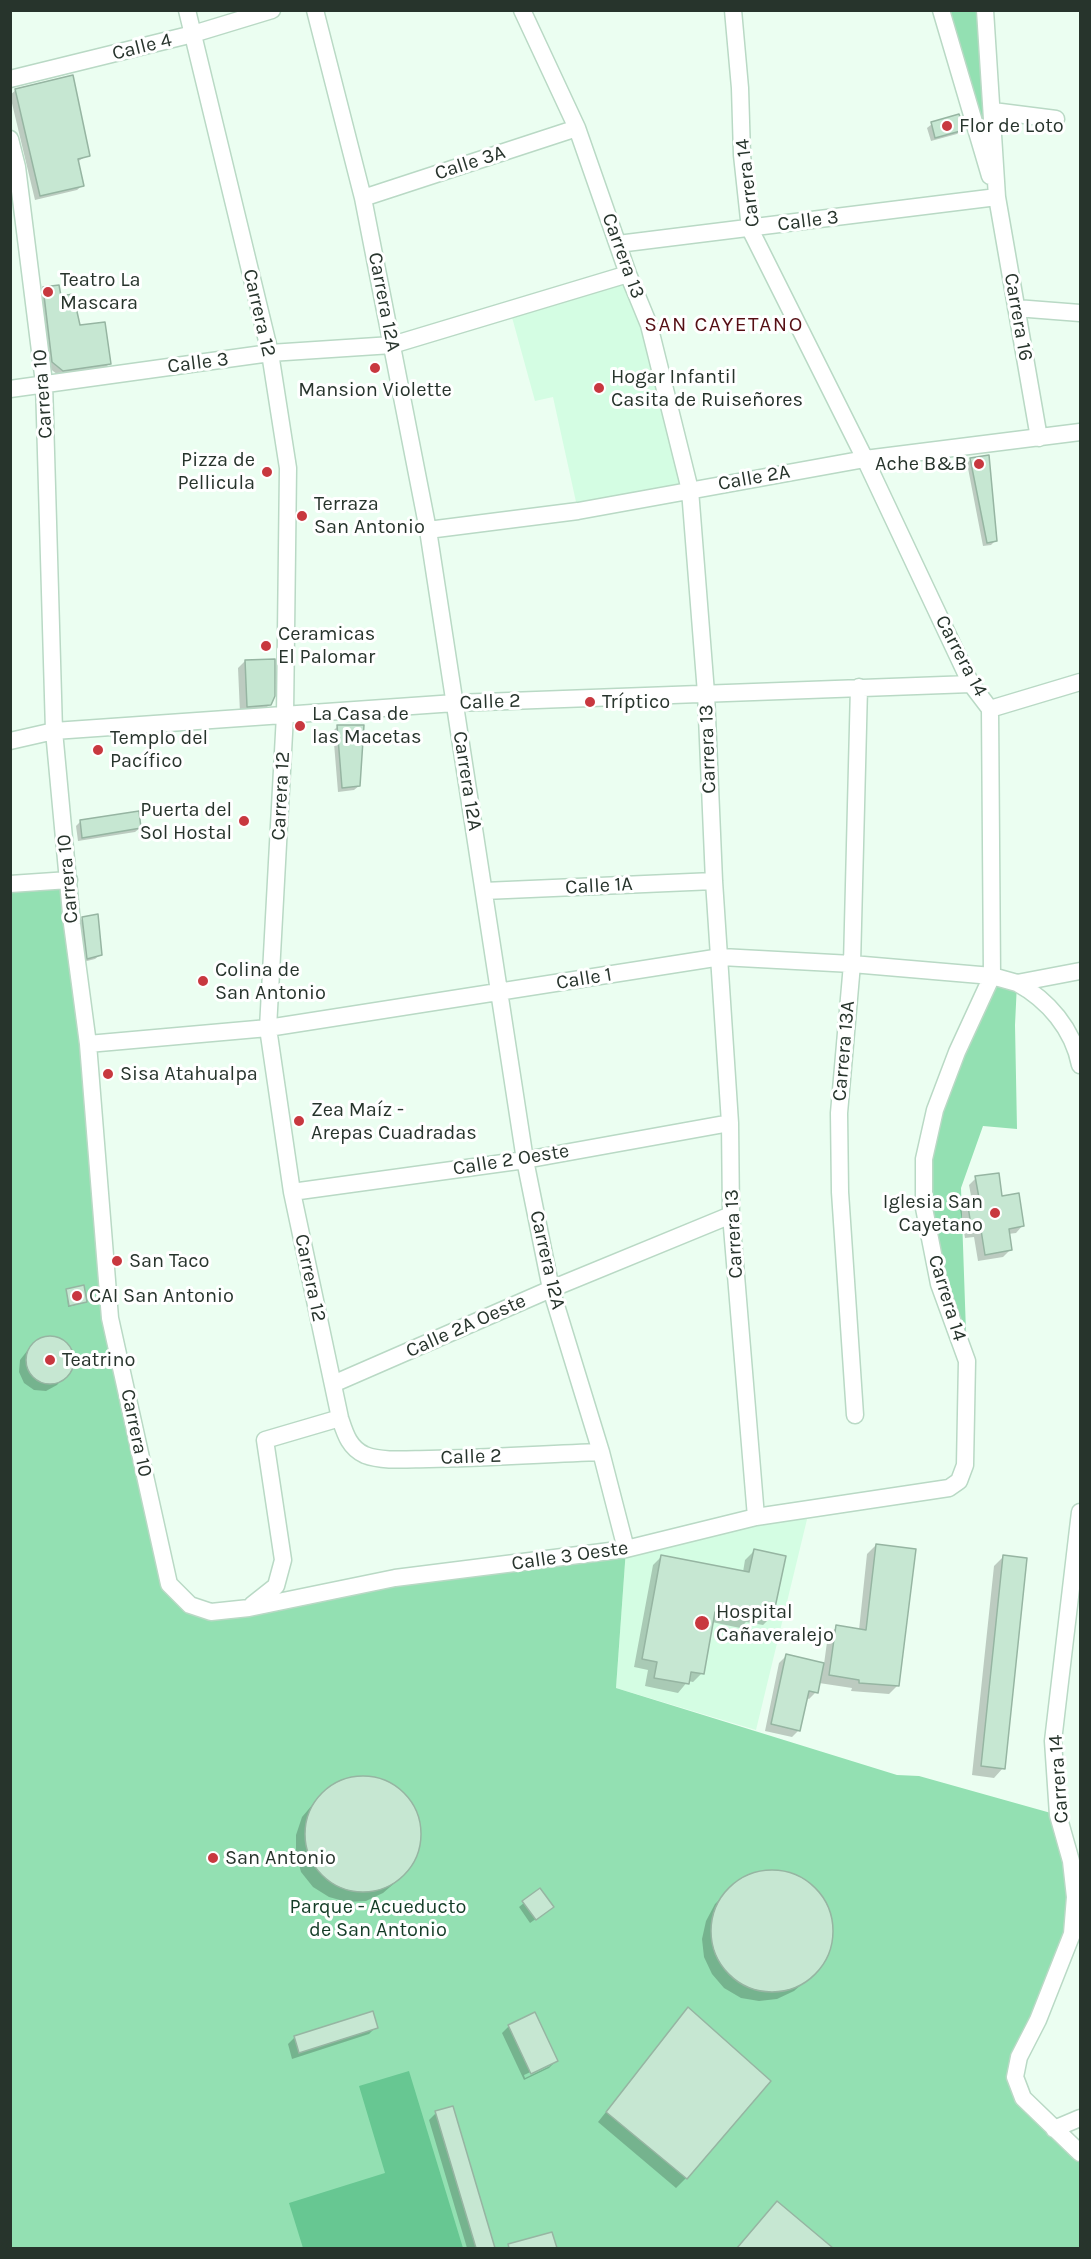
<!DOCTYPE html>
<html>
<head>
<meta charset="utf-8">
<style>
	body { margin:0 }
	#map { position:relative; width:1091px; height:2259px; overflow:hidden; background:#ebfef1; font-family:Karla,sans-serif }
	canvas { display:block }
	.frame { position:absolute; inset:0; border:12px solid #27342c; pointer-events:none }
</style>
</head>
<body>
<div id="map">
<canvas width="1091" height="2259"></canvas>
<div class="frame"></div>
</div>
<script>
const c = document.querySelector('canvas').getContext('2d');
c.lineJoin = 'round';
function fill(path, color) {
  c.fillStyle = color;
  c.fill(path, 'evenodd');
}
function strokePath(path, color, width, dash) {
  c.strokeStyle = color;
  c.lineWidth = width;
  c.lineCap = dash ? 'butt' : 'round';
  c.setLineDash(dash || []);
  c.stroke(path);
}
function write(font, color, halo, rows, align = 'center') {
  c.font = font + ' Karla,sans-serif';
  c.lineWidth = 6;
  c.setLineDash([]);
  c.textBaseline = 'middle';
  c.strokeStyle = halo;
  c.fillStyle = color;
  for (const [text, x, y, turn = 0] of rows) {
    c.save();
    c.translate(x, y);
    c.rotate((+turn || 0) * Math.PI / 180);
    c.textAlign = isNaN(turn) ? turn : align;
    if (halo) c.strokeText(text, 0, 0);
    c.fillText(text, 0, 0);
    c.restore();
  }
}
const built = new Path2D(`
	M 628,274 L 690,490 L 578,511 L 553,397 L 535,401 L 510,310 Z
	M 810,1507 L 756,1730 L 616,1688 L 626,1549 Z`);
const green = new Path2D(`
	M 941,11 L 985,11 L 993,111 L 973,123 Z
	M 69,880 L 110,1318 L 169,1584 L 211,1612 L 626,1549 L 616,1688 L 897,1775 L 919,1776 L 1058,1815 L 1072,1934 L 1015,2077 L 1080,2153 L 1080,2248 L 11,2248 L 10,884 Z
	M 992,976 L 1017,983 L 1015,1025 L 1017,1129 L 983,1126 L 961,1188 L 967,1361 L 939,1284 L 924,1159 Z`);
const water = new Path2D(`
	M 409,2071 L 463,2248 L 303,2248 L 289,2203 L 385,2173 L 359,2086 Z`);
const shadow = new Path2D(`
	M 16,90 L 88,155 L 77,162 L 83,185 L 77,190 L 35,200 L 10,95 Z
	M 932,124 L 962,129 L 957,134 L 931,141 L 927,128 Z
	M 44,288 L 60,298 L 78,327 L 109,364 L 105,368 L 58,375 L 48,367 L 40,293 Z
	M 971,459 L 995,541 L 991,545 L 983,546 L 967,463 Z
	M 245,661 L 269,705 L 262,712 L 240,713 L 238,668 Z
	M 338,726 L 359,786 L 354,790 L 338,792 L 333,731 Z
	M 80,822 L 140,828 L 135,832 L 78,841 L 76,826 Z
	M 83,918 L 100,955 L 95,959 L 83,962 L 78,923 Z
	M 976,1178 L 1001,1197 L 1023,1225 L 1016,1233 L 1008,1234 L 1010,1250 L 1003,1257 L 978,1261 L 974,1237 L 965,1238 L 960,1209 L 972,1201 L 969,1185 Z
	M 67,1291 L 86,1302 L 68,1307 Z
	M 46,1337 L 58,1337 L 68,1344 L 73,1356 L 72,1368 L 57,1385 L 46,1391 L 34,1390 L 24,1383 L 19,1372 L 20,1360 L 34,1342 Z
	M 876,1545 L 898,1685 L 889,1694 L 851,1691 L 852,1688 L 819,1683 L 816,1692 L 809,1699 L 806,1698 L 799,1730 L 792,1737 L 765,1731 L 779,1663 L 786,1656 L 824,1664 L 828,1635 L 837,1627 L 859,1630 L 867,1554 Z
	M 754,1551 L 772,1616 L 763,1625 L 746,1622 L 740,1628 L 712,1622 L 702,1673 L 693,1682 L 688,1681 L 678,1693 L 645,1686 L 648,1670 L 634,1667 L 653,1565 L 662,1556 L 743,1572 L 745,1560 Z
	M 1003,1557 L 1003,1768 L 994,1778 L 972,1775 L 994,1566 Z
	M 358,1777 L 377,1779 L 394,1787 L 408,1799 L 417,1816 L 420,1835 L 416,1854 L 408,1870 L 397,1881 L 383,1893 L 366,1901 L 347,1902 L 329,1897 L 313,1887 L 301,1872 L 296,1854 L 296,1835 L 302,1817 L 324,1791 L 340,1781 Z
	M 774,1871 L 793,1875 L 809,1884 L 822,1898 L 829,1915 L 831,1934 L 828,1952 L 819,1968 L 808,1979 L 794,1991 L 777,1999 L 759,2001 L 741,1998 L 724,1988 L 712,1974 L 704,1957 L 702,1939 L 706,1921 L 715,1904 L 725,1894 L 739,1881 L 756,1873 Z
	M 540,1890 L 547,1911 L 530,1923 L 519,1907 Z
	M 688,2009 L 686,2178 L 676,2188 L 598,2122 Z
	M 509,2026 L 556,2061 L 549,2068 L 524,2080 L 502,2033 ZM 550,2063 L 550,2066 L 525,2078 L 524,2075 Z
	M 376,2027 L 369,2034 L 292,2059 L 288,2044 L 295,2037 Z
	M 452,2108 L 493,2248 L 467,2248 L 429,2120 L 436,2113 Z
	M 777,2203 L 830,2248 L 737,2248 Z`);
const building = new Path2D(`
	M 73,75 L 90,156 L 78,159 L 84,186 L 40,196 L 15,89 Z
	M 959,114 L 964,130 L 935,138 L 931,122 Z
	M 59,285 L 61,296 L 73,294 L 80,325 L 105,322 L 111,364 L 63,371 L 52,362 L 43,287 Z
	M 989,455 L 997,541 L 987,543 L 970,458 Z
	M 275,659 L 275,696 L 271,705 L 247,707 L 245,660 Z
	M 337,725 L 364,725 L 360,786 L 342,788 Z
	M 139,811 L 141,828 L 82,838 L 80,820 Z
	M 98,914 L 102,955 L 87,959 L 82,917 Z
	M 999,1173 L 1002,1196 L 1019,1193 L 1024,1226 L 1009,1229 L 1012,1250 L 985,1255 L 981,1230 L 972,1232 L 967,1200 L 979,1198 L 975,1176 Z
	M 84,1285 L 87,1302 L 69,1306 L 66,1289 Z
	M26 1360a24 24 0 1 1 48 0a24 24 0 1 1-48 0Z
	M 876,1544 L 916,1549 L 899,1686 L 859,1683 L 859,1680 L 829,1675 L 836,1625 L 866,1630 Z
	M 754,1549 L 786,1556 L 773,1617 L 752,1613 L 751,1620 L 715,1612 L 704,1674 L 691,1672 L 689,1684 L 654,1678 L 657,1662 L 642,1659 L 661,1555 L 749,1572 Z
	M 1003,1555 L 1027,1558 L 1005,1769 L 981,1766 Z
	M 786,1654 L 824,1663 L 818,1693 L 809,1691 L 800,1731 L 771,1724 Z
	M305 1834a58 58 0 1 1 116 0a58 58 0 1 1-116 0Z
	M711 1931a61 61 0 1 1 122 0a61 61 0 1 1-122 0Z
	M 540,1888 L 554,1907 L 536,1920 L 522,1901 Z
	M 688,2007 L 771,2081 L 687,2179 L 606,2112 Z
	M 373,2011 L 378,2028 L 299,2053 L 294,2036 Z
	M 535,2012 L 558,2061 L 531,2074 L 508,2025 Z
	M 453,2106 L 495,2248 L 476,2248 L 435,2111 Z
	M 777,2201 L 833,2248 L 737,2248 Z
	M 552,2232 L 557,2248 L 509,2248 L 508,2244 Z`);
const minor = new Path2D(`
	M 187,10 L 270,353 L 288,468 L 285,715 L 268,1028 L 292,1192 L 340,1418 C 345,1433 349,1448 365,1455 C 383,1462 410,1459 429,1459 C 487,1458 544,1454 601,1452
	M 315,10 L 363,198 L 428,530 L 525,1160 L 551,1289 L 601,1452 L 626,1549
	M 522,10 L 577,128 L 628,274 L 649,325 L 690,490 L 706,693 L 714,881 L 730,1123 L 731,1215 L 756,1517
	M 941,10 L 990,176
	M 985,10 L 997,197 L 1039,438
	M 10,79 L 193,34 L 272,10
	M 993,111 L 1056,119
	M 10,139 L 17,167 L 44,383 L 54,731 L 72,924 L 88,1044 L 110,1318 L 169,1584 L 190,1605 L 211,1612 L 249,1608 L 395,1578 L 626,1549 L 756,1517 L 949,1488 L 959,1481 L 965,1465 L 967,1361 L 939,1284 L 924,1208 L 924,1159 L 935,1110 L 957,1052 L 992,976 L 990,709 L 971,684 L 865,459 L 750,229 L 742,155 L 740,88 L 733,10
	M 363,198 L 577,128
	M 618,244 L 997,197
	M 1016,308 L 1080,313
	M 10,389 L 270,353 L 392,345 L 628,274
	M 428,530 L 578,511 L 865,459 L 1080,432
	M 990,709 L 1080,682
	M 10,741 L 54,731 L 455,703 L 971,684
	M 10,884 L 69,880
	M 484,891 L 714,881
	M 1017,983 C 1048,1000 1073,1029 1080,1065
	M 88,1044 L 268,1028 L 721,957 L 852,964 L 992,976 L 1017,983 L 1080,971
	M 292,1192 L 525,1160 L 730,1123
	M 333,1384 L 551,1289 L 731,1215
	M 855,1415 L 840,1192 L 839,1113 L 852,964 L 859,687
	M 1080,1512 L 1053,1741 L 1058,1815 L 1071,1861 L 1075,1897 L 1072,1934 L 1038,2020 L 1019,2057 L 1015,2077 L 1023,2098 L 1080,2153
	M 252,1605 L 276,1586 L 283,1560 L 265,1440 L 340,1418
	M 1054,2129 L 1080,2118`);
const markers = [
	[947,126,6,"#c8383f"],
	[48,292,6,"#c8383f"],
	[375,368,6,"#c8383f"],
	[599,388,6,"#c8383f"],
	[979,464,6,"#c8383f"],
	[267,472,6,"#c8383f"],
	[302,516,6,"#c8383f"],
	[266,646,6,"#c8383f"],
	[590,702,6,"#c8383f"],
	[300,726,6,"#c8383f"],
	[98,750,6,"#c8383f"],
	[244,821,6,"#c8383f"],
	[203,981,6,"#c8383f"],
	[108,1074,6,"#c8383f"],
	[299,1121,6,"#c8383f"],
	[995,1213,6,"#c8383f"],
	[117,1261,6,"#c8383f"],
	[77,1296,6,"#c8383f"],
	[50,1360,6,"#c8383f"],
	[702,1623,8,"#c8383f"],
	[213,1858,6,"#c8383f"]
];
const streetNames = [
	["Calle 4",142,47,-14],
	["Calle 3A",470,163,-18],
	["Carrera 14",748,183,-97],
	["Calle 3",808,221,-7],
	["Carrera 13",623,256,70],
	["Carrera 12A",384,302,79],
	["Carrera 12",259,313,77],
	["Carrera 16",1018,317,80],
	["Calle 3",198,363,-7],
	["Carrera 10",43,394,-94],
	["Calle 2A",754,478,-10],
	["Carrera 14",961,656,62],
	["Calle 2",490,702,-2],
	["Carrera 13",708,749,-92],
	["Carrera 12A",467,781,81],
	["Carrera 12",281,796,-87],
	["Carrera 10",68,879,-95],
	["Calle 1A",599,886,-3],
	["Calle 1",584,979,-9],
	["Carrera 13A",844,1051,-85],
	["Calle 2 Oeste",511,1160,-9],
	["Carrera 13",734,1234,-93],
	["Carrera 12A",547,1260,77],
	["Carrera 12",310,1278,78],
	["Carrera 14",947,1298,73],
	["Calle 2A Oeste",466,1326,-24],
	["Carrera 10",136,1433,78],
	["Calle 2",471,1457,-2],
	["Calle 3 Oeste",570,1556,-8],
	["Carrera 14",1059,1779,-94]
];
const poiNames = [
	["Flor de Loto",959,126],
	["Teatro La",60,280],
	["Mascara",60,303],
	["Hogar Infantil",611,377],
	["Casita de Ruiseñores",611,400],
	["Mansion Violette",375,390,"center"],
	["Pizza de",255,460,"right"],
	["Pellicula",255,483,"right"],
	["Ache B&B",967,464,"right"],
	["Terraza",314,504],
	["San Antonio",314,527],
	["Ceramicas",278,634],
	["El Palomar",278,657],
	["Tríptico",602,702],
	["La Casa de",312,714],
	["las Macetas",312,737],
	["Templo del",110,738],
	["Pacífico",110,761],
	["Puerta del",232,810,"right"],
	["Sol Hostal",232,833,"right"],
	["Colina de",215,970],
	["San Antonio",215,993],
	["Sisa Atahualpa",120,1074],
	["Zea Maíz -",311,1110],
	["Arepas Cuadradas",311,1133],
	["Iglesia San",983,1202,"right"],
	["Cayetano",983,1225,"right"],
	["San Taco",129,1261],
	["CAI San Antonio",89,1296],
	["Teatrino",62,1360],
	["Hospital",716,1612],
	["Cañaveralejo",716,1635],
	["San Antonio",225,1858]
];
const parkNames = [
	["Parque - Acueducto",378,1907],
	["de San Antonio",378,1930]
];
const neighbourhoodNames = [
	["SAN CAYETANO",724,325]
];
fill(built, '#d4fde3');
fill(green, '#93e0b2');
fill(water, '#67c792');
fill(shadow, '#0003');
fill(building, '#c6e7d2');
strokePath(building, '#96b5a2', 1.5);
strokePath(minor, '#b9d9c5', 19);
strokePath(minor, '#fff', 16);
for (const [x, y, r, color] of markers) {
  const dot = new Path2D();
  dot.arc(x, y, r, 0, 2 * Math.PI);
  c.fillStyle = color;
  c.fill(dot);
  strokePath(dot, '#fff', 2);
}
write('20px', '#27342c', '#fff', streetNames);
write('20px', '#27342c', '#fff', poiNames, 'left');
write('20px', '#133c26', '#fff', parkNames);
c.letterSpacing = '1.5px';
write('21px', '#550f14', '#fff', neighbourhoodNames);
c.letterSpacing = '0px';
</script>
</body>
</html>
